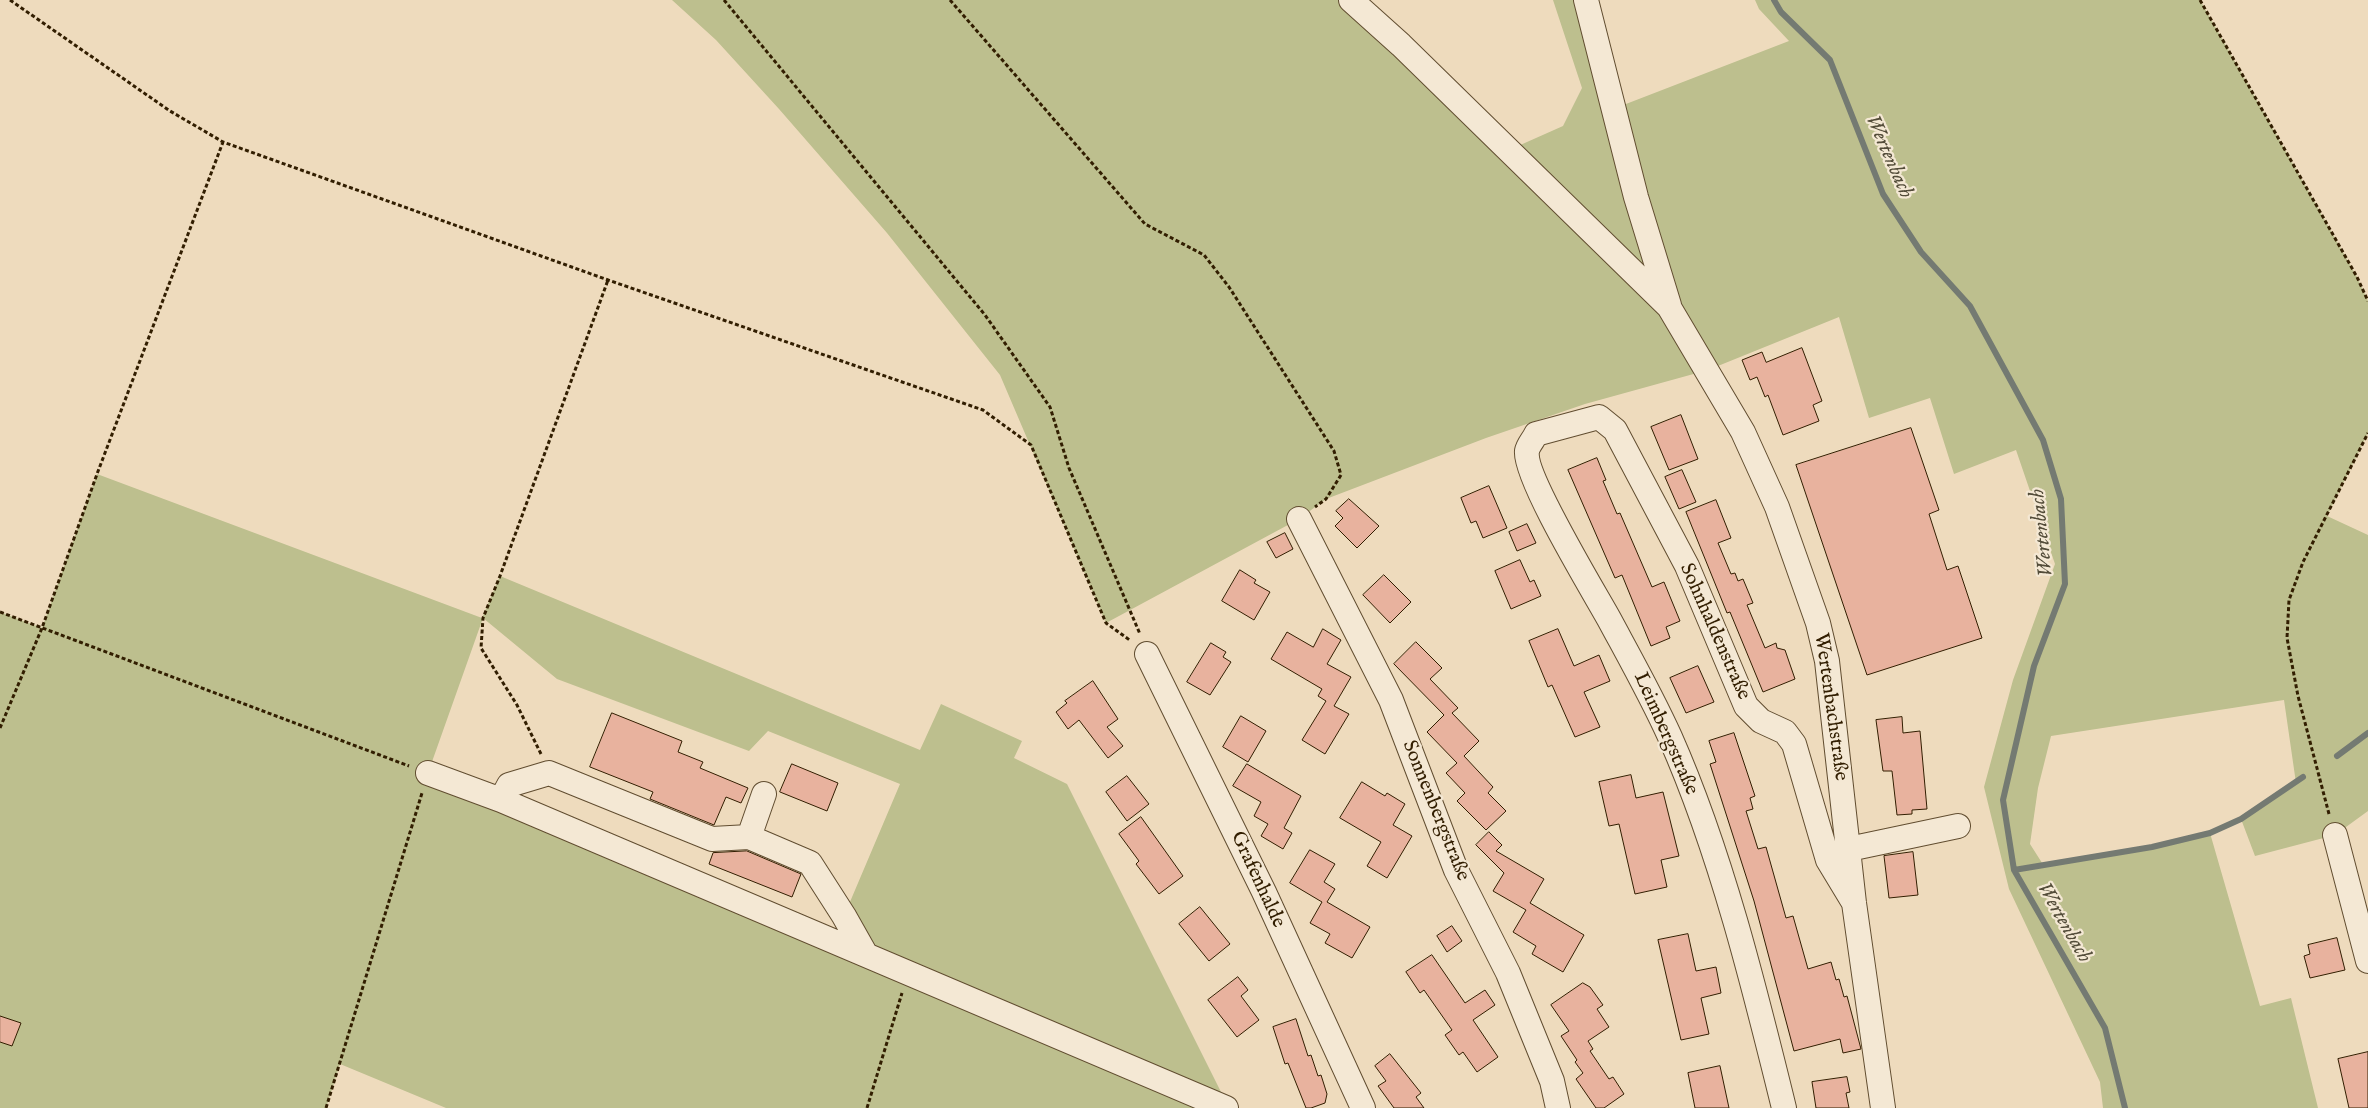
<!DOCTYPE html>
<html>
<head>
<meta charset="utf-8">
<style>
	body { margin:0 }
	canvas { display:block; background:#eedbbd }
</style>
</head>
<body>
<canvas width="2368" height="1108"></canvas>
<script>
const c = document.querySelector('canvas').getContext('2d');
c.lineJoin = 'round';
function fill(path, color) {
  c.fillStyle = color;
  c.fill(path, 'evenodd');
}
function strokePath(path, color, width, dash) {
  c.strokeStyle = color;
  c.lineWidth = width;
  c.lineCap = dash ? 'butt' : 'round';
  c.setLineDash(dash || []);
  c.stroke(path);
}
function write(font, color, halo, rows, align = 'center') {
  c.font = font + ' "IM FELL English",serif';
  c.lineWidth = 4.5;
  c.setLineDash([]);
  c.textBaseline = 'middle';
  c.strokeStyle = halo;
  c.fillStyle = color;
  for (const [text, x, y, turn = 0] of rows) {
    c.save();
    c.translate(x, y);
    c.rotate((+turn || 0) * Math.PI / 180);
    c.textAlign = isNaN(turn) ? turn : align;
    if (halo) c.strokeText(text, 0, 0);
    c.fillText(text, 0, 0);
    c.restore();
  }
}
const green = new Path2D(`
	M 672,0 L 1351,0 L 1509,150 L 1563,126 L 1582,88 L 1553,0 L 1586,0 L 1613,109 L 1789,41 L 1759,9 L 1755,0 L 2200,0 L 2357,277 L 2368,301 L 2368,433 L 2327,516 L 2368,535 L 2368,811 L 2335,835 L 2255,856 L 2241,819 L 2296,783 L 2284,700 L 2051,736 L 2038,788 L 2030,844 L 2044,866 L 2152,847 L 2210,833 L 2260,1006 L 2291,998 L 2318,1108 L 2103,1108 L 2100,1082 L 2009,889 L 1984,787 L 2013,680 L 2055,564 L 2016,450 L 1954,474 L 1930,398 L 1869,418 L 1839,317 L 1708,370 L 1585,404 L 1486,438 L 1326,499 L 1299,519 L 1106,623 L 1000,375 L 887,233 L 779,109 L 716,40 Z
	M 97,474 L 482,618 L 500,576 L 920,750 L 941,704 L 1022,741 L 1014,758 L 1067,784 L 1229,1108 L 446,1108 L 340,1064 L 326,1108 L 0,1108 L 0,612 L 42,628 ZM 483,618 L 557,679 L 749,751 L 768,731 L 900,784 L 844,916 L 865,955 L 428,773 Z`);
const stream = new Path2D(`
	M 1774,0 L 1781,12 L 1830,60 L 1883,194 L 1921,252 L 1970,306 L 2043,440 L 2061,499 L 2065,584 L 2034,666 L 2003,800 L 2014,870 L 2105,1028 L 2125,1108
	M 2337,756 L 2368,733
	M 2014,870 L 2152,847 L 2210,833 L 2241,819 L 2303,777`);
const building = new Path2D(`
	M 1802,348 L 1822,401 L 1813,405 L 1819,421 L 1783,435 L 1768,395 L 1765,397 L 1757,377 L 1750,380 L 1742,360 L 1762,352 L 1766,362 Z
	M 1681,415 L 1698,459 L 1669,470 L 1651,427 Z
	M 1911,428 L 1939,510 L 1929,514 L 1947,570 L 1958,566 L 1982,638 L 1867,675 L 1796,465 Z
	M 1597,458 L 1606,480 L 1603,481 L 1617,514 L 1620,513 L 1652,587 L 1664,582 L 1680,621 L 1666,627 L 1670,638 L 1651,646 L 1622,575 L 1615,578 L 1568,470 Z
	M 1682,470 L 1696,502 L 1679,509 L 1665,477 Z
	M 1489,486 L 1507,528 L 1483,538 L 1476,521 L 1471,523 L 1461,498 Z
	M 1349,499 L 1379,526 L 1357,548 L 1335,526 L 1343,518 L 1336,511 Z
	M 1716,500 L 1731,538 L 1718,543 L 1731,574 L 1735,573 L 1738,581 L 1743,579 L 1753,603 L 1747,605 L 1765,648 L 1776,643 L 1777,648 L 1785,650 L 1795,679 L 1763,692 L 1730,612 L 1727,613 L 1686,512 Z
	M 1527,524 L 1536,543 L 1517,551 L 1509,532 Z
	M 1285,533 L 1293,549 L 1276,558 L 1267,542 Z
	M 1520,560 L 1530,582 L 1534,580 L 1541,596 L 1511,609 L 1495,571 Z
	M 1240,570 L 1256,580 L 1254,583 L 1270,592 L 1254,620 L 1222,601 Z
	M 1384,575 L 1411,602 L 1390,623 L 1363,595 Z
	M 1323,629 L 1341,640 L 1327,664 L 1351,677 L 1334,706 L 1349,714 L 1325,754 L 1302,740 L 1326,701 L 1318,696 L 1322,689 L 1271,659 L 1287,632 L 1313,647 Z
	M 1558,629 L 1574,666 L 1599,655 L 1610,681 L 1584,692 L 1600,727 L 1575,737 L 1552,685 L 1548,687 L 1529,641 Z
	M 1416,642 L 1442,668 L 1430,679 L 1458,708 L 1452,713 L 1479,741 L 1464,756 L 1493,787 L 1488,793 L 1506,811 L 1486,830 L 1457,801 L 1465,793 L 1446,773 L 1457,763 L 1427,732 L 1444,715 L 1394,664 Z
	M 1211,643 L 1226,652 L 1223,657 L 1231,662 L 1210,695 L 1187,682 Z
	M 1698,666 L 1714,702 L 1686,713 L 1670,678 Z
	M 1093,681 L 1118,719 L 1107,727 L 1123,746 L 1108,758 L 1079,720 L 1068,729 L 1056,712 L 1067,703 L 1065,701 Z
	M 612,713 L 682,741 L 678,752 L 703,762 L 700,768 L 748,788 L 741,803 L 726,797 L 714,825 L 650,799 L 653,792 L 590,767 Z
	M 1241,716 L 1266,731 L 1248,762 L 1223,747 Z
	M 1902,717 L 1903,733 L 1920,731 L 1927,809 L 1912,810 L 1912,814 L 1897,815 L 1892,771 L 1883,771 L 1876,720 Z
	M 1734,733 L 1755,796 L 1750,798 L 1753,809 L 1746,811 L 1758,849 L 1766,847 L 1786,918 L 1793,916 L 1808,969 L 1831,962 L 1836,980 L 1839,979 L 1844,997 L 1847,996 L 1861,1049 L 1843,1053 L 1840,1039 L 1794,1051 L 1754,901 L 1710,764 L 1716,762 L 1709,741 Z
	M 792,764 L 838,783 L 827,811 L 780,792 Z
	M 1247,764 L 1301,796 L 1284,828 L 1292,833 L 1283,849 L 1261,836 L 1268,824 L 1254,816 L 1261,802 L 1233,786 Z
	M 1631,775 L 1636,798 L 1663,792 L 1679,856 L 1661,860 L 1667,887 L 1635,894 L 1619,824 L 1609,826 L 1599,782 Z
	M 1127,776 L 1149,804 L 1127,821 L 1106,792 Z
	M 1362,782 L 1385,796 L 1387,793 L 1405,804 L 1393,825 L 1412,836 L 1387,878 L 1367,866 L 1381,842 L 1340,818 Z
	M 1141,817 L 1183,876 L 1159,894 L 1136,864 L 1139,861 L 1119,834 Z
	M 1489,832 L 1502,845 L 1496,851 L 1544,879 L 1530,903 L 1584,935 L 1563,972 L 1532,954 L 1536,946 L 1513,932 L 1526,910 L 1493,891 L 1504,873 L 1476,845 Z
	M 1310,850 L 1335,864 L 1324,882 L 1335,889 L 1327,902 L 1370,927 L 1352,958 L 1325,943 L 1330,934 L 1310,923 L 1322,902 L 1290,883 Z
	M 747,851 L 801,874 L 792,897 L 709,864 L 713,853 Z
	M 1913,852 L 1918,895 L 1889,898 L 1884,856 Z
	M 1200,907 L 1230,944 L 1209,961 L 1179,924 Z
	M 1452,926 L 1462,941 L 1447,952 L 1437,936 Z
	M 1688,934 L 1696,971 L 1716,967 L 1721,993 L 1701,998 L 1709,1034 L 1681,1040 L 1658,940 Z
	M 2337,938 L 2345,970 L 2310,978 L 2304,956 L 2310,954 L 2308,945 Z
	M 1432,955 L 1465,1003 L 1485,990 L 1495,1005 L 1473,1020 L 1498,1057 L 1477,1072 L 1463,1052 L 1459,1055 L 1445,1035 L 1452,1030 L 1424,990 L 1420,993 L 1406,972 Z
	M 1238,977 L 1248,990 L 1241,996 L 1259,1020 L 1237,1037 L 1208,1000 Z
	M 1583,983 L 1590,987 L 1603,1005 L 1597,1009 L 1609,1027 L 1588,1041 L 1593,1049 L 1590,1051 L 1609,1079 L 1613,1077 L 1624,1094 L 1604,1108 L 1596,1108 L 1576,1079 L 1583,1073 L 1575,1062 L 1577,1060 L 1561,1036 L 1569,1031 L 1551,1005 Z
	M 0,1016 L 21,1023 L 12,1046 L 0,1042 Z
	M 1296,1019 L 1308,1056 L 1311,1055 L 1318,1076 L 1321,1075 L 1327,1094 L 1325,1103 L 1311,1108 L 1306,1108 L 1288,1063 L 1285,1064 L 1273,1027 Z
	M 2368,1052 L 2368,1108 L 2349,1108 L 2338,1059 Z
	M 1390,1054 L 1421,1093 L 1416,1097 L 1424,1108 L 1394,1108 L 1378,1086 L 1386,1081 L 1375,1066 Z
	M 1720,1066 L 1729,1108 L 1695,1108 L 1688,1073 Z
	M 1847,1077 L 1850,1092 L 1846,1093 L 1849,1108 L 1816,1108 L 1812,1082 Z`);
const path = new Path2D(`
	M 10,0 L 170,111 L 223,142 L 608,280 L 983,410 L 1031,445 L 1106,623 L 1131,641
	M 724,0 L 985,315 L 1050,407 L 1069,468 L 1140,634
	M 950,0 L 1145,224 L 1204,255 L 1229,287 L 1334,451 L 1341,475 L 1326,499 L 1315,507
	M 2200,0 L 2357,277 L 2368,301
	M 0,612 L 409,766
	M 0,728 L 42,628 L 97,474 L 223,142
	M 541,754 L 517,705 L 481,648 L 483,618 L 500,576 L 608,280
	M 2329,814 L 2298,696 L 2287,638 L 2289,600 L 2303,562 L 2368,433
	M 326,1108 L 422,793
	M 867,1108 L 902,993`);
const minor = new Path2D(`
	M 1351,0 L 1401,45 L 1669,307 L 1743,432 L 1777,507 L 1818,623 L 1827,661 L 1854,903 L 1883,1108
	M 1586,0 L 1636,197 L 1669,305
	M 1299,519 L 1391,700 L 1456,870 L 1508,973 L 1552,1081 L 1558,1108
	M 1147,654 L 1264,892 L 1363,1108
	M 428,773 L 501,800 L 1226,1108
	M 764,794 L 749,837 L 810,863 L 844,916 L 866,955
	M 501,800 L 509,785 L 549,773 L 712,839 L 749,837
	M 2335,835 L 2368,961
	M 1849,849 L 1958,826
	M 1784,1108 C 1754,986 1721,852 1670,737 C 1652,697 1630,658 1609,619 C 1594,592 1523,475 1527,451 C 1528,445 1534,439 1536,434 L 1599,417 L 1615,430 L 1687,566 L 1746,706 L 1761,721 L 1785,732 L 1794,744 L 1828,860 L 1854,903`);
const streetNames = [
	["Sohnhaldenstraße",1714,632,66],
	["Wertenbachstraße",1830,707,82],
	["Leimbergstraße",1665,734,66],
	["Sonnenbergstraße",1435,811,68],
	["Grafenhalde",1257,880,65]
];
const waterNames = [
	["Wertenbach",1888,157,66],
	["Wertenbach",2043,533,-96],
	["Wertenbach",2063,923,60]
];
fill(green, '#bdbf8e');
strokePath(stream, '#747a72', 6);
fill(building, '#e8b29e');
strokePath(building, '#321e01', 1);
strokePath(minor, '#614d30', 26);
strokePath(path, '#321e01', 3, [4, 2.5]);
strokePath(minor, '#f4e8d4', 24);
write('20px', '#321e01', '#f4e8d4', streetNames);
write('italic 21px', '#534c39', '#f4e8d4', waterNames);
</script>
</body>
</html>
